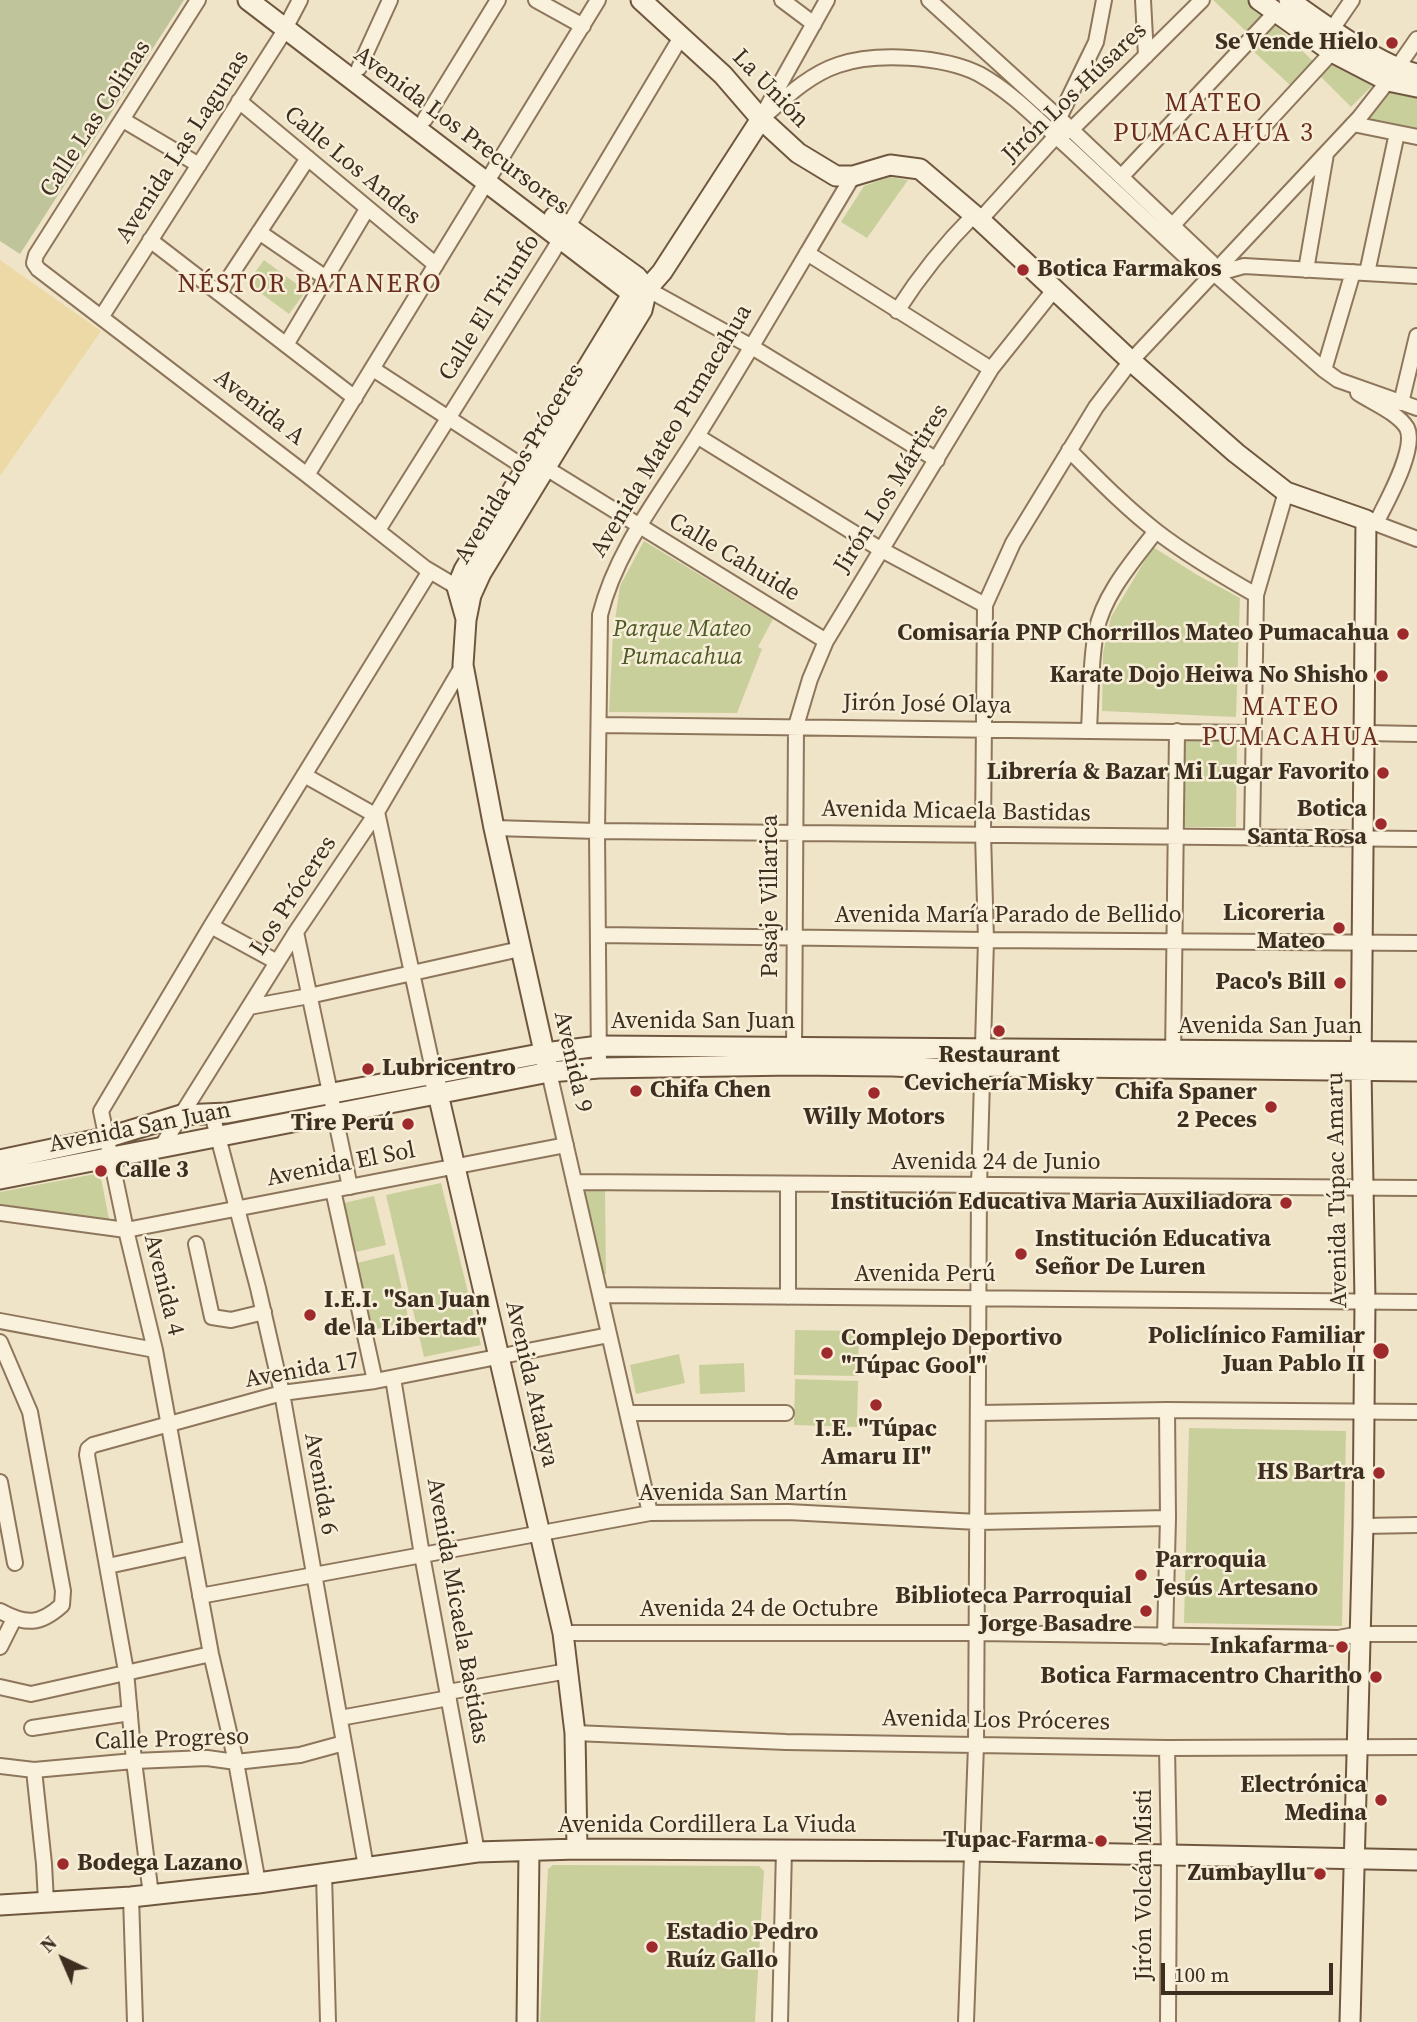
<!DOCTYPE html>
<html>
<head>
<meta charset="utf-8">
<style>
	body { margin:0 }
	#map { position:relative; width:1417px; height:2022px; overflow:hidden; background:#f0e4c8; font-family:"Source Serif 4",serif }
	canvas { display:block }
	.north { position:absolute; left:28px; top:1924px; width:70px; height:70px; -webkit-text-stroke:5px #f7eed8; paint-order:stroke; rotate:316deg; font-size:19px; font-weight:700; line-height:28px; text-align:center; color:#3d2e20 }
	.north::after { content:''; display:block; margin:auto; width:24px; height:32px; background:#3d2e20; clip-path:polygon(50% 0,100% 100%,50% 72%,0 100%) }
	.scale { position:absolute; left:1161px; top:1963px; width:172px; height:32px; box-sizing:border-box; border:4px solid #3d2e20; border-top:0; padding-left:9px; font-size:21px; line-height:24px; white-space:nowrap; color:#3d2e20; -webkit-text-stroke:5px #f7eed8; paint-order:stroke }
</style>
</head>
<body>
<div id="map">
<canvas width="1417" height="2022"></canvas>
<div class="north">N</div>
<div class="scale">100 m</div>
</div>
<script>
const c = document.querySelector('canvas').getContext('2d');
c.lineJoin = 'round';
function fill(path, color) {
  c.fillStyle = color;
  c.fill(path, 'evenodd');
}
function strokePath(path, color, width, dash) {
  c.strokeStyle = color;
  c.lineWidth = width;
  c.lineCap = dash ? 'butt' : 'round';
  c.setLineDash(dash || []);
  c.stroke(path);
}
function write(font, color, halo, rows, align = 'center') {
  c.font = font + ' "Source Serif 4",serif';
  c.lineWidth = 5;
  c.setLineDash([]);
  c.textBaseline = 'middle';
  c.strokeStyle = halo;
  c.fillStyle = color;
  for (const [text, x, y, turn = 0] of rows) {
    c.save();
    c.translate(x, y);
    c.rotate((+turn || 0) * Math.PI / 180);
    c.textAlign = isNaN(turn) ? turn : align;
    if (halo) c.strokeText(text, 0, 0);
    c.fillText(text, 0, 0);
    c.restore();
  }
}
const green = new Path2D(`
	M 1213,0 L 1248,0 L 1265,16 L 1248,33 Z
	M 1275,25 L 1313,61 L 1290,85 L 1252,50 Z
	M 1331,61 L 1368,81 L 1372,86 L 1351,107 L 1318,74 Z
	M 1386,92 L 1417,98 L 1417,134 L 1358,123 Z
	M 889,177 L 908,180 L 867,238 L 841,222 L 864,186 Z
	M 264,260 L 306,291 L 289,314 L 247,283 Z
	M 644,541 L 773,619 L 758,647 L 762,649 L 737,713 L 609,712 L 613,633 L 620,586 Z
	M 1153,547 L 1199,576 L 1240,598 L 1236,717 L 1102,711 L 1103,653 L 1111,617 Z
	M 1180,735 L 1237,736 L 1236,827 L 1180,827 Z
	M 100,1173 L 110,1224 L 0,1208 L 0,1192 Z
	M 441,1183 L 481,1345 L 424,1357 L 386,1195 Z
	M 589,1189 L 605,1190 L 606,1274 L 602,1275 L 585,1197 L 586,1191 Z
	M 374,1196 L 386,1245 L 356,1252 L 344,1203 Z
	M 394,1254 L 409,1321 L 373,1330 L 357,1263 Z
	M 795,1330 L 859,1331 L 858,1376 L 794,1375 Z
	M 679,1354 L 685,1383 L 636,1394 L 630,1365 Z
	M 744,1363 L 745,1392 L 700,1394 L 699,1365 Z
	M 795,1379 L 858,1381 L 857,1427 L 794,1425 Z
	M 1189,1428 L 1346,1431 L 1342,1626 L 1184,1623 Z
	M 553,1865 L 759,1866 L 764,1871 L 755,2022 L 540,2022 L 548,1869 Z`);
const sand = new Path2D(`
	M 0,260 L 101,331 L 0,476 Z`);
const cemetery = new Path2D(`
	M 0,0 L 184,0 L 20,254 L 0,241 Z`);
const street = new Path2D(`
	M 198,0 L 36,255 L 34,263 L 38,269 L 307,475 L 425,568 L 457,587
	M 536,0 L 583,26
	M 782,0 L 814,24
	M 929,0 L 1059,118 L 1211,262 L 1215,274 L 1324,370 L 1338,380 L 1417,408
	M 1143,0 L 1146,56
	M 1326,38 L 1352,0
	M 359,68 L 390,0
	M 239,101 L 436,265
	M 766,109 L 827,0
	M 425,119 L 498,0
	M 761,119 C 784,99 808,75 838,65 C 876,52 943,56 979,74 C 1012,92 1041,123 1069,148 C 1113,189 1157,230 1201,271 L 1215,274 L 1244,266 L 1417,276
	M 123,120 L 199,165
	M 1353,124 L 1417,137
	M 1058,126 L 1059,118 L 1096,42 L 1104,0
	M 1121,177 L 1276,12
	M 980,220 L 1056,136 L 1071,130 L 1202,0
	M 1172,226 L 1332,52
	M 259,232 L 326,278
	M 150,240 L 355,398
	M 807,253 L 991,369
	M 1306,270 L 1326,154
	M 1367,273 L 1397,133
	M 647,289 L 752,347 L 937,460
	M 219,293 L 308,158
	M 897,311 C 920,275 944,245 974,215
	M 102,316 L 280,38 L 300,0
	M 286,345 L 367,209
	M 373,369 L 527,469
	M 1324,370 L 1353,272
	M 1358,393 C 1373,403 1398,413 1407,428 C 1417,449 1386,503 1376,523
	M 1401,403 L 1417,336
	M 697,436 L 880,549 L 985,605
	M 1069,450 C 1097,478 1124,506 1156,531 C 1187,555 1221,575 1256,595
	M 546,468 L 826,641
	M 307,475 L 598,0
	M 1367,520 L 1417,539
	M 378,530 L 552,253 L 681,37
	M 600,725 L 1253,733
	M 1089,729 C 1091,697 1090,664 1096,632 C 1103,595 1133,561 1156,531
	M 1365,733 L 1417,734
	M 304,775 L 375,815
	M 377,812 L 434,1074
	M 494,828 L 597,831 L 1417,839
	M 1252,837 L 1256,595 L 1286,492
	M 211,926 L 277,962
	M 296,932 L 350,1187
	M 599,935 L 986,940 L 1417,943
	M 249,1007 L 309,996 L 520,949
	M 794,1055 L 796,726 L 810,679 L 826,641 L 991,369 L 1054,290
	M 1173,1059 L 1177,731
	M 599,1068 L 597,831 L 600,615 C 617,547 663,492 699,433 C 752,348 802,261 853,176
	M 549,1072 L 650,1513
	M 212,1114 L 258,1288 L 282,1393 L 366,1867
	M 160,1149 L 296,932 L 377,812 L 463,665
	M 574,1182 L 1417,1188
	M 788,1184 L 788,1297
	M 333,1190 L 375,1381
	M 0,1213 L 126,1230 L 566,1145
	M 196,1244 L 212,1317 L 231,1320 L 264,1312
	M 600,1295 L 1417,1302
	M 0,1321 L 155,1350
	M 0,1342 L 30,1412 L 63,1591 L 62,1605 C 40,1625 26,1625 0,1611
	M 393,1378 L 422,1555 L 477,1852
	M 627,1413 L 786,1413
	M 979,1413 L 1167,1410 L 1417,1412
	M 0,1482 L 15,1563
	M 1363,1526 L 1417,1525
	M 108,1566 L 191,1548
	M 200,1596 L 650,1513 L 788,1512 L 978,1522 L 1168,1518
	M 563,1633 L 977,1633 L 1338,1638 L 1360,1634 L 1417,1634
	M 1165,1637 L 1168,1518 L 1167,1410
	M 0,1647 L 14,1619
	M 0,1687 L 31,1694 L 211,1654
	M 448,1692 L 568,1671
	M 340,1718 L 449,1698
	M 32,1728 L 130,1713
	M 575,1733 L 786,1742 L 1167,1748 L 1417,1747
	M 1167,1748 L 1169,1856 L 1168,2022
	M 0,1766 L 34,1770 L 134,1761 L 207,1758 L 236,1762 L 300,1755 L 344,1743
	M 34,1770 L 44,1864 L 46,1902
	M 324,1874 L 328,2022
	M 258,1883 L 236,1762 L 211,1654 L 155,1350 L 126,1230 L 101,1111 L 211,926 L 430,571
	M 151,1895 L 134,1761 L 126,1671 L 87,1455 L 88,1449 L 93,1445 L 282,1393 L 375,1381 L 609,1335
	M 131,1897 L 135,2022
	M 780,2022 L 784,1849
	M 966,2022 L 976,1745 L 979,1186 L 986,940 L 983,834 L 985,605 L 1013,543 L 1096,407 L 1131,361 L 1359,118 L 1388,81 L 1417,39`);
const secondary = new Path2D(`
	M 248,0 L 629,291 L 647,289
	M 641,0 L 723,75 L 761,119 L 798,153 L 836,176 L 853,176 L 890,165 L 920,169 L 980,220 L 1131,361 L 1236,453 L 1286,492 L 1366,520 L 1361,1070 L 1365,1301 L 1363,1526 L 1350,2022
	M 1259,0 L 1332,52 L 1388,81 L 1417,87
	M 1289,0 C 1320,22 1381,67 1417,74
	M 554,217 L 637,277 L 647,289
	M 466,619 L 457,587 L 464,570 L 628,301 L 647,289 L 662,272 L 761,119
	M 547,1065 L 494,828 L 463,665 L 466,620 L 471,595 L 481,573 L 642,310 L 647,289
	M 435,1081 L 563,1633 L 575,1733 L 577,1849
	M 0,1160 L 109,1137 L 181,1115 L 227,1113 L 545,1053 L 599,1046 L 1417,1052
	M 0,1179 L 549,1072 L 599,1068 L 794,1065 L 893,1066 L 952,1069 L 982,1066 L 1417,1071
	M 0,1905 L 131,1897 L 258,1883 L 477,1852 L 577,1849 L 973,1851 L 1417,1860
	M 527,2022 L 529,1851`);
const markers = [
	[1392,43,7,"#9e2a2b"],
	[1023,270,7,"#9e2a2b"],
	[1403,634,7,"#9e2a2b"],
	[1382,676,7,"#9e2a2b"],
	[1383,773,7,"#9e2a2b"],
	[1381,824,7,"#9e2a2b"],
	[1339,928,7,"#9e2a2b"],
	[1340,983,7,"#9e2a2b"],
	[999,1031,7,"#9e2a2b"],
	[368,1069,7,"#9e2a2b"],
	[636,1091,7,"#9e2a2b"],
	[874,1093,7,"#9e2a2b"],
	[1271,1107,7,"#9e2a2b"],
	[408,1124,7,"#9e2a2b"],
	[101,1171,7,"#9e2a2b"],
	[1286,1203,7,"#9e2a2b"],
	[1021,1254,7,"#9e2a2b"],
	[310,1315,7,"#9e2a2b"],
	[1381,1351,9,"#9e2a2b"],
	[827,1353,7,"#9e2a2b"],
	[876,1405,7,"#9e2a2b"],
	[1379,1473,7,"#9e2a2b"],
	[1141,1575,7,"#9e2a2b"],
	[1146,1611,7,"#9e2a2b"],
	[1342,1647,7,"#9e2a2b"],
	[1376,1677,7,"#9e2a2b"],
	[1381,1800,7,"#9e2a2b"],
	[1101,1841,7,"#9e2a2b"],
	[63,1864,7,"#9e2a2b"],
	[1320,1874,7,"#9e2a2b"],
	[652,1947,7,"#9e2a2b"]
];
const poiNames = [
	["Se Vende Hielo",1378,43],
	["Botica Farmakos",1037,270,"left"],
	["Comisaría PNP Chorrillos Mateo Pumacahua",1389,634],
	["Karate Dojo Heiwa No Shisho",1368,676],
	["Librería & Bazar Mi Lugar Favorito",1369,773],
	["Botica",1367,810],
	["Santa Rosa",1367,838],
	["Licoreria",1325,914],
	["Mateo",1325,942],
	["Paco's Bill",1326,983],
	["Restaurant",999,1056,"center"],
	["Cevichería Misky",999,1084,"center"],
	["Lubricentro",382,1069,"left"],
	["Chifa Chen",650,1091,"left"],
	["Chifa Spaner",1257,1093],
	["2 Peces",1257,1121],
	["Willy Motors",874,1118,"center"],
	["Tire Perú",394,1124],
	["Calle 3",115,1171,"left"],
	["Institución Educativa Maria Auxiliadora",1272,1203],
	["Institución Educativa",1035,1240,"left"],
	["Señor De Luren",1035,1268,"left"],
	["I.E.I. \"San Juan",324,1301,"left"],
	["de la Libertad\"",324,1329,"left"],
	["Policlínico Familiar",1365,1337],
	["Juan Pablo II",1365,1365],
	["Complejo Deportivo",841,1339,"left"],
	["\"Túpac Gool\"",841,1367,"left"],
	["I.E. \"Túpac",876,1430,"center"],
	["Amaru II\"",876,1458,"center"],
	["HS Bartra",1365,1473],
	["Parroquia",1155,1561,"left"],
	["Jesús Artesano",1155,1589,"left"],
	["Biblioteca Parroquial",1132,1597],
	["Jorge Basadre",1132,1625],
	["Inkafarma",1328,1647],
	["Botica Farmacentro Charitho",1362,1677],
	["Electrónica",1367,1786],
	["Medina",1367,1814],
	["Tupac Farma",1087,1841],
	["Bodega Lazano",77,1864,"left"],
	["Zumbayllu",1306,1874],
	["Estadio Pedro",666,1933,"left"],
	["Ruíz Gallo",666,1961,"left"]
];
const streetNames = [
	["La Unión",770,89,46],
	["Jirón Los Húsares",1075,93,-44],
	["Calle Las Colinas",96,119,-57],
	["Avenida Los Precursores",461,131,37],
	["Avenida Las Lagunas",183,147,-57],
	["Calle Los Andes",352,166,40],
	["Calle El Triunfo",490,308,-58],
	["Avenida A",259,408,38],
	["Avenida Mateo Pumacahua",672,431,-59],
	["Avenida Los Próceres",520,464,-59],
	["Jirón Los Mártires",892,489,-58],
	["Calle Cahuide",734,558,31],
	["Jirón José Olaya",927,705,1],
	["Avenida Micaela Bastidas",956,812,1],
	["Los Próceres",294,896,-57],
	["Pasaje Villarica",771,896,-90],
	["Avenida María Parado de Bellido",1008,916],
	["Avenida San Juan",703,1022],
	["Avenida San Juan",1270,1027],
	["Avenida 9",572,1062,77],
	["Avenida San Juan",140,1128,-11],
	["Avenida 24 de Junio",996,1163],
	["Avenida El Sol",341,1165,-11],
	["Avenida Túpac Amaru",1338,1190,-91],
	["Avenida Perú",925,1275],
	["Avenida 4",163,1285,76],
	["Avenida 17",302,1371,-10],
	["Avenida Atalaya",531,1384,77],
	["Avenida 6",320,1484,80],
	["Avenida San Martín",743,1494],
	["Avenida 24 de Octubre",759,1610],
	["Avenida Micaela Bastidas",457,1611,80],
	["Avenida Los Próceres",996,1721,1],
	["Calle Progreso",172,1740,-2],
	["Avenida Cordillera La Viuda",707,1826],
	["Jirón Volcán Misti",1145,1885,-90]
];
const parkNames = [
	["Parque Mateo",682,630],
	["Pumacahua",682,658]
];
const neighbourhoodNames = [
	["MATEO",1214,104],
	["PUMACAHUA 3",1214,134],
	["NÉSTOR BATANERO",310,285],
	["MATEO",1291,708],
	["PUMACAHUA",1291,738]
];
fill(green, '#c9cf9b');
fill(sand, '#ecd9a5');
fill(cemetery, '#bfc49a');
strokePath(street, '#8d765c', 18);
strokePath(secondary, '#6f573f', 23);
strokePath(street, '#faf1dc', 14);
strokePath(secondary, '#faf1dc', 19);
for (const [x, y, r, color] of markers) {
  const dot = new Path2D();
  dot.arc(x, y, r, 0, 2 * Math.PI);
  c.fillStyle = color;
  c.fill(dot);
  strokePath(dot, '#f7eed8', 2.5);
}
write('bold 24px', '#3d2e20', '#f7eed8', poiNames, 'right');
write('24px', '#3d2e20', '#f7eed8', streetNames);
write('italic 24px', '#4d5a26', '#f7eed8', parkNames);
c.letterSpacing = '2px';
write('26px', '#6b2e1e', '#f7eed8', neighbourhoodNames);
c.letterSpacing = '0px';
</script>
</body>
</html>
